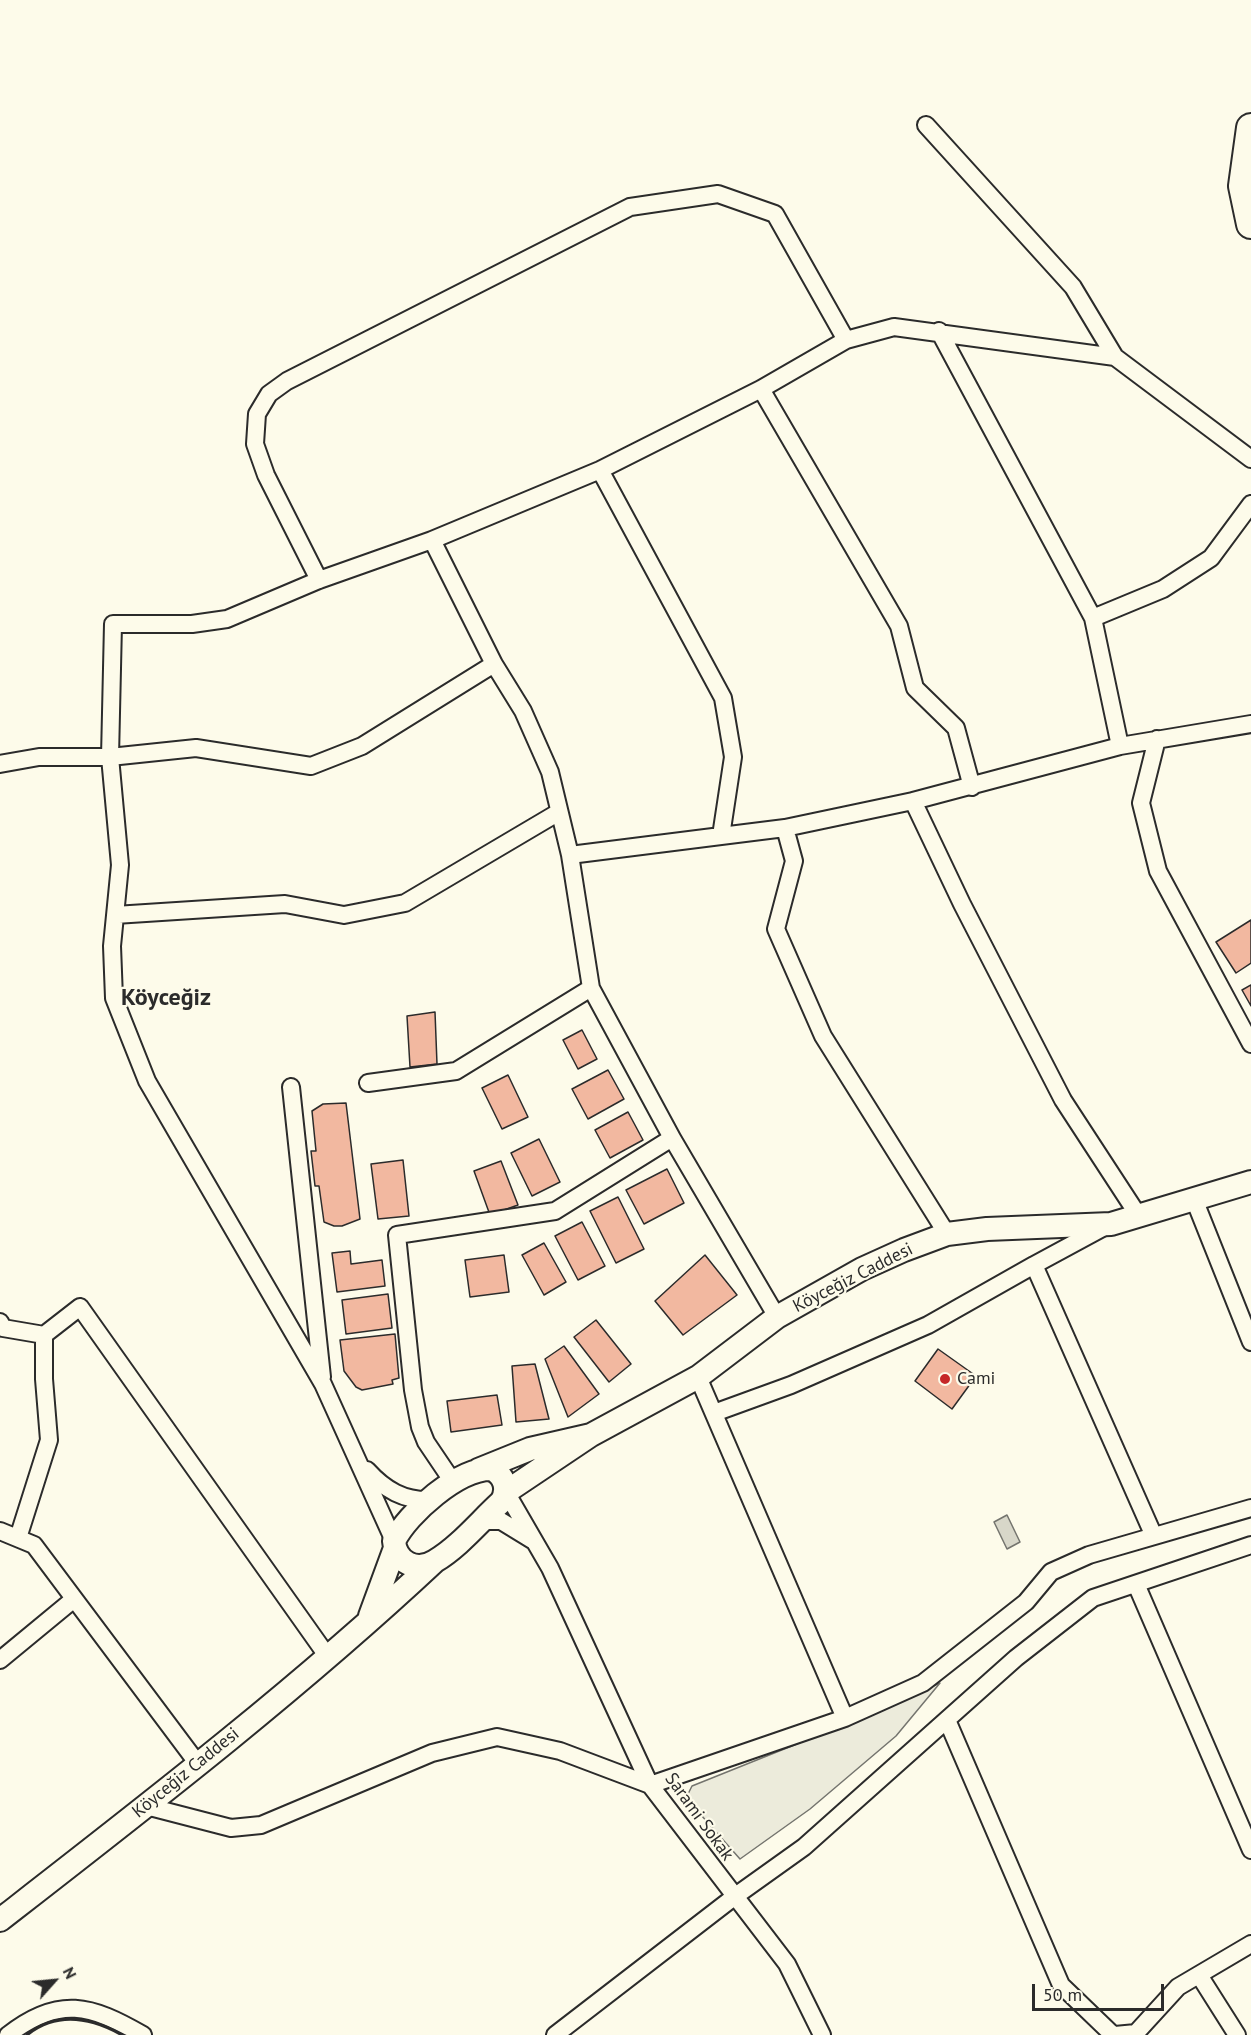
<!DOCTYPE html>
<html>
<head>
<meta charset="utf-8">
<style>
	body { margin:0 }
	#map { position:relative; width:1251px; height:2035px; overflow:hidden; background:#fdfbea; font-family:"PT Sans",sans-serif }
	canvas { display:block }
	.north { position:absolute; left:24px; top:1951px; width:60px; height:60px; -webkit-text-stroke:4px #fdfbea; paint-order:stroke; rotate:63deg; font-size:16px; font-weight:700; line-height:24px; text-align:center; color:#2b2b2b }
	.north::after { content:''; display:block; margin:auto; width:21px; height:27px; background:#2b2b2b; clip-path:polygon(50% 0,100% 100%,50% 72%,0 100%) }
	.scale { position:absolute; left:1032px; top:1984px; width:132px; height:27px; box-sizing:border-box; border:3px solid #2b2b2b; border-top:0; padding-left:8px; font-size:18px; line-height:21px; white-space:nowrap; color:#2b2b2b; -webkit-text-stroke:4px #fdfbea; paint-order:stroke }
</style>
</head>
<body>
<div id="map">
<canvas width="1251" height="2035"></canvas>
<div class="north">N</div>
<div class="scale">50 m</div>
</div>
<script>
const c = document.querySelector('canvas').getContext('2d');
c.lineJoin = 'round';
function fill(path, color) {
  c.fillStyle = color;
  c.fill(path, 'evenodd');
}
function strokePath(path, color, width, dash) {
  c.strokeStyle = color;
  c.lineWidth = width;
  c.lineCap = dash ? 'butt' : 'round';
  c.setLineDash(dash || []);
  c.stroke(path);
}
function write(font, color, halo, rows, align = 'center') {
  c.font = font + ' "PT Sans",sans-serif';
  c.lineWidth = 4.5;
  c.setLineDash([]);
  c.textBaseline = 'middle';
  c.strokeStyle = halo;
  c.fillStyle = color;
  for (const [text, x, y, turn = 0] of rows) {
    c.save();
    c.translate(x, y);
    c.rotate((+turn || 0) * Math.PI / 180);
    c.textAlign = isNaN(turn) ? turn : align;
    if (halo) c.strokeText(text, 0, 0);
    c.fillText(text, 0, 0);
    c.restore();
  }
}
const green = new Path2D(`
	M 940,1683 L 896,1736 L 810,1809 L 740,1859 L 686,1798 L 692,1786 L 859,1719 Z`);
const water = new Path2D(`
	M 1007,1515 L 1020,1542 L 1007,1549 L 994,1522 Z`);
const building = new Path2D(`
	M 1251,920 L 1251,963 L 1236,973 L 1216,942 Z
	M 1251,985 L 1251,1006 L 1242,990 Z
	M 435,1012 L 437,1064 L 410,1067 L 407,1016 Z
	M 582,1030 L 597,1059 L 578,1069 L 563,1040 Z
	M 608,1070 L 624,1099 L 588,1119 L 572,1089 Z
	M 508,1075 L 528,1117 L 502,1129 L 482,1088 Z
	M 346,1103 L 360,1219 L 342,1226 L 334,1226 L 324,1222 L 319,1186 L 315,1186 L 311,1151 L 316,1151 L 312,1111 L 323,1104 Z
	M 628,1112 L 643,1140 L 610,1158 L 595,1130 Z
	M 539,1139 L 560,1182 L 532,1196 L 511,1153 Z
	M 403,1160 L 409,1216 L 378,1219 L 371,1164 Z
	M 501,1161 L 518,1205 L 490,1215 L 474,1171 Z
	M 667,1169 L 684,1203 L 644,1224 L 626,1190 Z
	M 618,1197 L 644,1249 L 616,1263 L 590,1211 Z
	M 582,1222 L 605,1266 L 578,1280 L 555,1236 Z
	M 544,1243 L 566,1282 L 544,1295 L 522,1255 Z
	M 350,1251 L 351,1264 L 382,1260 L 385,1286 L 337,1292 L 332,1253 Z
	M 504,1255 L 509,1292 L 470,1297 L 465,1260 Z
	M 705,1255 L 737,1295 L 683,1335 L 655,1301 Z
	M 388,1294 L 392,1328 L 346,1334 L 342,1300 Z
	M 596,1320 L 631,1364 L 609,1382 L 574,1337 Z
	M 395,1334 L 399,1378 L 392,1380 L 393,1384 L 362,1390 L 356,1387 L 344,1371 L 340,1340 Z
	M 564,1346 L 599,1394 L 568,1417 L 545,1359 Z
	M 938,1349 L 976,1376 L 952,1409 L 915,1381 Z
	M 535,1364 L 549,1419 L 516,1422 L 512,1366 Z
	M 497,1395 L 502,1425 L 451,1432 L 447,1401 Z`);
const street = new Path2D(`
	M 926,125 L 1073,287 L 1115,357 L 1251,459
	M 761,389 L 899,626 L 915,688 L 956,728 L 972,787
	M 432,540 L 319,580 L 227,619 L 192,624 L 113,624 L 110,757 L 196,748 L 311,766 L 362,746 L 494,664
	M 319,580 L 266,475 L 255,444 L 257,414 L 269,394 L 287,381 L 630,207 L 718,194 L 775,214 L 846,340
	M 1093,618 L 1163,589 L 1211,558 L 1251,504
	M 1157,739 L 1141,803 L 1158,871 L 1251,1044
	M 1120,746 L 1251,724
	M 0,764 L 39,757 L 110,757 L 120,865 L 112,946 L 114,998 L 147,1081 L 323,1384 L 394,1541
	M 913,801 L 1120,746 L 1093,618 L 939,331
	M 785,828 L 913,801 L 962,904 L 1063,1100 L 1138,1215
	M 721,836 L 785,828 L 794,861 L 776,929 L 823,1036 L 947,1234
	M 570,855 L 721,836 L 733,757 L 723,698 L 600,470
	M 115,915 L 285,904 L 344,915 L 405,903 L 559,812
	M 368,1083 L 456,1071 L 591,988
	M 291,1087 L 322,1377
	M 672,1138 L 591,988 L 570,855 L 550,772 L 523,711 L 494,664 L 432,540 L 600,470 L 761,389 L 846,340 L 894,327 L 1115,357
	M 1194,1199 L 1251,1342
	M 1108,1225 L 1034,1265 L 1153,1534
	M 0,1322 L 3,1328 L 44,1335
	M 714,1413 L 791,1385 L 928,1325 L 1034,1265
	M 367,1470 C 385,1490 404,1501 431,1500
	M 453,1482 L 426,1442 L 420,1427 L 413,1390 L 397,1235 L 555,1211 L 672,1138 L 777,1317
	M 506,1492 L 550,1568 L 650,1785 L 787,1964 L 822,2035
	M 481,1521 L 501,1521 L 532,1540
	M 0,1531 L 34,1545 L 198,1764
	M 18,1538 L 49,1440 L 44,1379 L 44,1335 L 80,1307 L 328,1657
	M 1136,1584 L 1251,1850
	M 0,1660 L 74,1599
	M 845,1718 L 923,1683 L 1026,1602 L 1051,1572 L 1089,1555 L 1251,1508
	M 947,1720 L 1061,1985 L 1113,2035
	M 146,1806 L 231,1828 L 261,1825 L 432,1753 L 497,1737 L 560,1751 L 650,1785 L 845,1718 L 698,1377
	M 1199,1975 L 1237,2035
	M 8,2035 C 59,1995 91,2005 143,2035
	M 555,2035 L 734,1897 L 804,1847 L 1016,1658 L 1093,1598 L 1251,1545
	M 1115,2035 L 1136,2033 L 1178,1987 L 1251,1944`);
const secondary = new Path2D(`
	M 591,1435 L 698,1377 L 777,1317 L 862,1269 L 904,1250 L 947,1234 L 987,1229 L 1111,1224 L 1251,1182
	M 491,1469 C 505,1475 509,1490 501,1502 C 480,1521 459,1547 435,1561 C 416,1573 396,1562 394,1541 C 408,1513 458,1469 491,1469 Z
	M 478,1470 L 530,1449 L 591,1435 L 506,1492
	M 370,1616 L 395,1548
	M 0,1920 C 148,1805 297,1690 434,1562`);
const highway = new Path2D(`
	M 1251,128 L 1243,186 L 1251,224`);
const wall = new Path2D(`
	M 27,2035 C 57,2011 90,2017 122,2035`);
const markers = [
	[945,1379,6,"#c62828"]
];
const streetNames = [
	["Köyceğiz Caddesi",853,1278,-27],
	["Köyceğiz Caddesi",186,1773,-39],
	["Sarami Sokak",699,1817,54]
];
const poiNames = [
	["Cami",957,1379]
];
const districtNames = [
	["Köyceğiz",166,998]
];
fill(green, '#ecebdb');
strokePath(green, '#74746e', 1.5);
fill(water, '#d8d7c9');
strokePath(water, '#74746e', 1.5);
fill(building, '#f2b8a0');
strokePath(building, '#2b2b2b', 1.5);
strokePath(street, '#2b2b2b', 20);
strokePath(secondary, '#2b2b2b', 26);
strokePath(highway, '#2b2b2b', 32);
strokePath(street, '#fdfbea', 16);
strokePath(secondary, '#fdfbea', 22);
strokePath(highway, '#fdfbea', 28);
strokePath(wall, '#2b2b2b', 3);
for (const [x, y, r, color] of markers) {
  const dot = new Path2D();
  dot.arc(x, y, r, 0, 2 * Math.PI);
  c.fillStyle = color;
  c.fill(dot);
  strokePath(dot, '#fdfbea', 2);
}
write('18px', '#2b2b2b', '#fdfbea', streetNames);
write('18px', '#2b2b2b', '#fdfbea', poiNames, 'left');
write('bold 24px', '#2b2b2b', '#fdfbea', districtNames);
</script>
</body>
</html>
